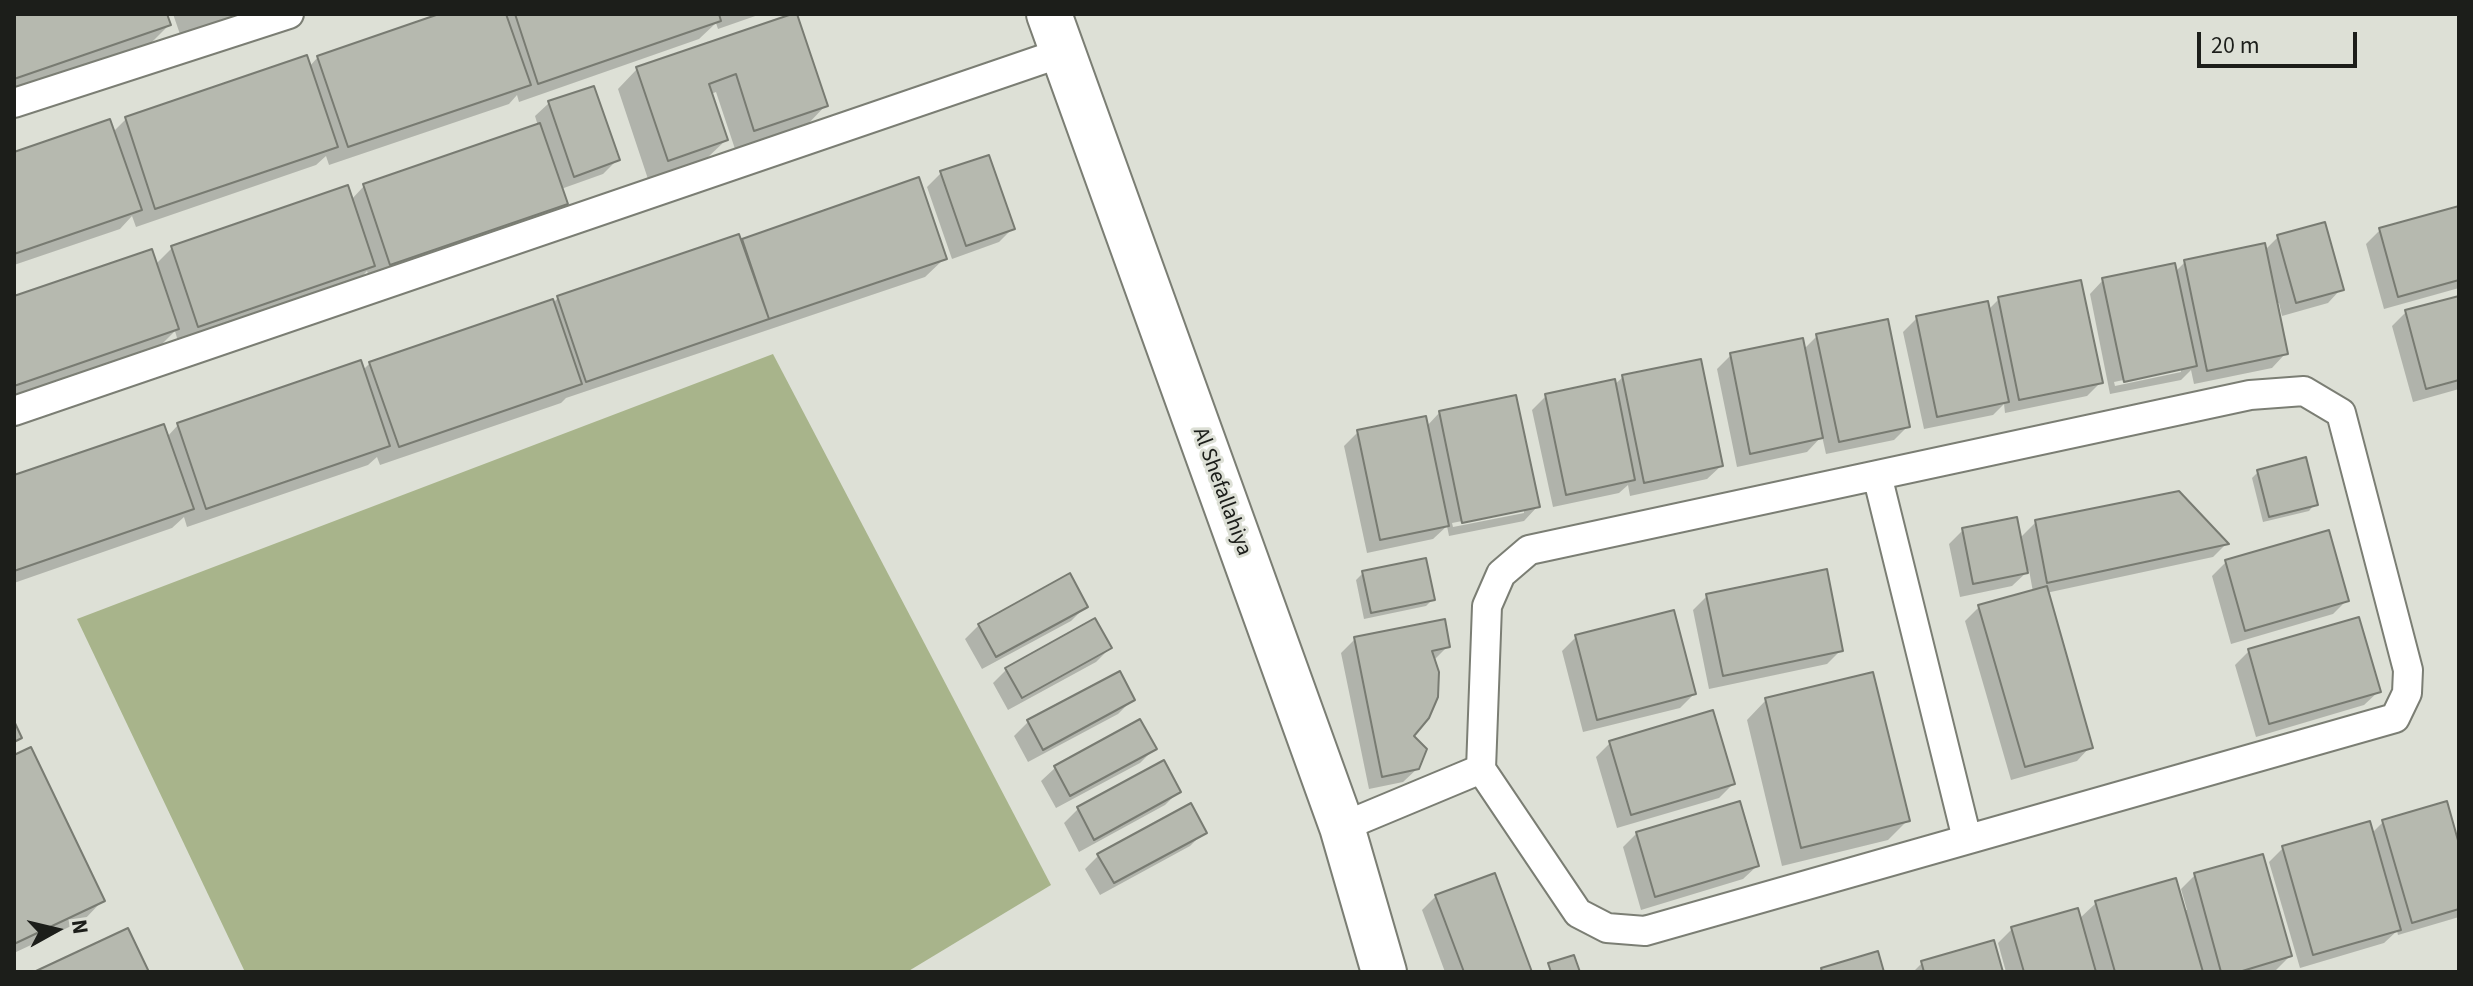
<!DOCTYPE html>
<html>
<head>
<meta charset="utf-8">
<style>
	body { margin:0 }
	#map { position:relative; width:2473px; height:986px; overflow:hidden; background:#dde0d6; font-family:"Source Sans 3",sans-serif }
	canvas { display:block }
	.frame { position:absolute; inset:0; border:16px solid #1c1e1a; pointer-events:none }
	.north { position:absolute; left:16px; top:890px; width:80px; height:80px; -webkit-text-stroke:6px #dde0d6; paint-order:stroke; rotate:82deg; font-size:22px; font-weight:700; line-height:32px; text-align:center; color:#1c1e1a }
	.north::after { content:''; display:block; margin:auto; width:28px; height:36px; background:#1c1e1a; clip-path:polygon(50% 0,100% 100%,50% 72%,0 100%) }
	.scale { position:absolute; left:2197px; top:32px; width:160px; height:36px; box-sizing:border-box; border:4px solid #1c1e1a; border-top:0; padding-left:10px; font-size:24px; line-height:28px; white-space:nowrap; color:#1c1e1a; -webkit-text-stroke:6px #dde0d6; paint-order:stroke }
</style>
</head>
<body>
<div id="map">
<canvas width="2473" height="986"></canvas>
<div class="frame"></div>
<div class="north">N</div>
<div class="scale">20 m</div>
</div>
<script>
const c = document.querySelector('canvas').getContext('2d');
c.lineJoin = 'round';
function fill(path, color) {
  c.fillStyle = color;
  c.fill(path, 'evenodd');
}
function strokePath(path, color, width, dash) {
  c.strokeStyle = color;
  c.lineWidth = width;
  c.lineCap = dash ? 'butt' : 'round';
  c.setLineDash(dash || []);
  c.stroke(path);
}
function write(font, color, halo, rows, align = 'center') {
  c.font = font + ' "Source Sans 3",sans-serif';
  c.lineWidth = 6;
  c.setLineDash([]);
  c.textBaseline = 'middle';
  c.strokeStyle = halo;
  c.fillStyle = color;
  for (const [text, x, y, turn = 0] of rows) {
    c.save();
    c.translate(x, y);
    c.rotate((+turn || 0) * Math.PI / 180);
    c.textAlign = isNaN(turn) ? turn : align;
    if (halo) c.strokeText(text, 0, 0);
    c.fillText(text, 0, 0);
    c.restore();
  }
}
const green = new Path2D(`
	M 773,354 L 1051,885 L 907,972 L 245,972 L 77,619 Z`);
const shadow = new Path2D(`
	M 14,14 L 165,14 L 169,25 L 150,44 L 14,91 Z
	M 173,14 L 249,14 L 181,37 Z
	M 445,14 L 761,14 L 718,29 L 716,23 L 699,39 L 519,102 L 517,95 L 509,104 L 329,165 L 326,156 L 316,165 L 136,227 L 132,216 L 120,229 L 14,265 L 14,154 L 113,132 L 126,119 L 306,58 L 309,67 L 318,57 Z
	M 795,15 L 826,105 L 807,125 L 735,149 L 716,92 L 711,94 L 726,140 L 706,159 L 648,179 L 618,89 L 637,69 Z
	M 549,103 L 617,160 L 603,174 L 561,189 L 566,204 L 546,223 L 371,283 L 367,271 L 354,285 L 179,345 L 175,331 L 158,348 L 14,397 L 14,298 L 155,265 L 172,248 L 351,200 L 364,186 L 538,126 L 535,116 Z
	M 941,173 L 1013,228 L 999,242 L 952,259 L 927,187 Z
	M 918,180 L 945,258 L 925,277 L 566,398 L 561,403 L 380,465 L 377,457 L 368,465 L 187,527 L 184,517 L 172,528 L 14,583 L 14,477 L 167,437 L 178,425 L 362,371 L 370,363 L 552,304 L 558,298 L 740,242 Z
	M 2459,208 L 2459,288 L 2384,309 L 2366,244 L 2380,230 Z
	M 2278,237 L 2341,289 L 2328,303 L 2282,316 L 2279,303 L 2275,304 L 2285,354 L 2272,368 L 2194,384 L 2191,370 L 2181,380 L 2110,394 L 2090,294 L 2103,280 L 2175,272 L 2185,262 L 2264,251 ZM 2181,368 L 2181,372 L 2115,386 L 2114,382 Z
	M 2459,298 L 2459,389 L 2413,402 L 2392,326 L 2406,312 Z
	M 1999,299 L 2101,382 L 2087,396 L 2005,413 L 2004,404 L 1993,415 L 1924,429 L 1903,332 L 1917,318 L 1988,310 Z
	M 1817,336 L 1908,426 L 1894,440 L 1826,454 L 1822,436 L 1807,452 L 1737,467 L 1717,369 L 1731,355 L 1803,350 Z
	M 1623,377 L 1721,466 L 1707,479 L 1630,496 L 1628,485 L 1619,493 L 1553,507 L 1532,410 L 1546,396 L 1614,385 Z
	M 1440,412 L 1537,507 L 1524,521 L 1449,536 L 1447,526 L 1433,539 L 1367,553 L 1344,446 L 1358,432 L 1426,427 ZM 1524,509 L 1524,513 L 1453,527 L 1452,523 Z
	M 2259,471 L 2315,504 L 2309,511 L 2263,522 L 2252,478 Z
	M 2036,522 L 2226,544 L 2213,557 L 2046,593 L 2090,747 L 2077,761 L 2011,780 L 1965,621 L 1979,607 L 2033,592 L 2029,570 L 2012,586 L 1960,597 L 1949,544 L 1963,530 L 2019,539 Z
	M 2226,562 L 2347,600 L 2333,614 L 2231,644 L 2212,576 Z
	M 1363,573 L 1433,599 L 1426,606 L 1364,619 L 1356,580 Z
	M 1707,596 L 1841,650 L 1827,664 L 1709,689 L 1693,610 Z
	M 1085,607 L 1071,621 L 982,669 L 965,639 L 979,625 Z
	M 1576,637 L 1694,694 L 1680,708 L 1583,732 L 1562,651 Z
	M 1355,639 L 1448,646 L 1433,661 L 1411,736 L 1418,768 L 1403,782 L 1369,789 L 1341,653 Z
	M 1110,648 L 1096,662 L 1008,710 L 993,683 L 1007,669 Z
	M 2249,651 L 2378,692 L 2364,705 L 2256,737 L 2235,665 Z
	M 1132,700 L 1118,714 L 1028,762 L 1014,736 L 1028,722 Z
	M 1766,700 L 1907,821 L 1888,840 L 1782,866 L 1747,720 Z
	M 1610,743 L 1733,784 L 1719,798 L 1617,828 L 1596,757 Z
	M 1154,749 L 1140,763 L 1056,808 L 1041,781 L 1055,768 Z
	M 14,758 L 103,900 L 84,920 L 14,953 Z
	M 1164,763 L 1179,791 L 1165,805 L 1079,852 L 1064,823 L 1078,809 Z
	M 2383,822 L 2459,851 L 2459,917 L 2398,935 L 2397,931 L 2384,943 L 2300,968 L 2269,862 L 2283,848 L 2372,833 Z
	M 1204,832 L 1190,846 L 1100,895 L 1085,869 L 1099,855 Z
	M 1637,833 L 1757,866 L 1743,879 L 1641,910 L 1623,847 Z
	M 2195,875 L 2290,956 L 2276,970 L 2268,972 L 2006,972 L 1998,943 L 2012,929 L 2079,919 L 2096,903 L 2187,910 L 2181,889 Z
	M 1436,896 L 1530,972 L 1445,972 L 1422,910 Z
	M 1922,963 L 2001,972 L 1913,972 Z`);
const building = new Path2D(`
	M 14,14 L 167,14 L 171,25 L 14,79 Z
	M 439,14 L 506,14 L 531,85 L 348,147 L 317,56 Z
	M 515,14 L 719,14 L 721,21 L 538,84 Z
	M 792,14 L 797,14 L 828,106 L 754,131 L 736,74 L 709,84 L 728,140 L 668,161 L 636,67 Z
	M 307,55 L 338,147 L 155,209 L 125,117 Z
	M 594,86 L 620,160 L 574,177 L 548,101 Z
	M 110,119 L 142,210 L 14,254 L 14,152 Z
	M 540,123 L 568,204 L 390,265 L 363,184 Z
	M 989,155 L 1015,229 L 966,246 L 940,171 Z
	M 919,177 L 947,259 L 769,319 L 742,239 Z
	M 348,185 L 375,266 L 198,327 L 171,246 Z
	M 2459,206 L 2459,280 L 2398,297 L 2379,228 Z
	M 2325,222 L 2344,290 L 2296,303 L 2277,235 Z
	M 739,234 L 769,319 L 586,382 L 557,296 Z
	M 2265,243 L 2288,354 L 2207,371 L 2184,260 Z
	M 152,249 L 179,329 L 14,386 L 14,296 Z
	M 2175,263 L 2197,366 L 2124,382 L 2102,278 Z
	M 2081,280 L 2103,383 L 2019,400 L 1998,297 Z
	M 2459,296 L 2459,380 L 2426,389 L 2405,310 Z
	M 553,299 L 582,384 L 399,447 L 369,362 Z
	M 1988,301 L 2009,402 L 1937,417 L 1916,316 Z
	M 1888,319 L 1910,427 L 1839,442 L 1816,334 Z
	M 1803,338 L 1823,438 L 1750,454 L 1730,353 Z
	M 1701,359 L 1723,466 L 1644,483 L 1622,375 Z
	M 361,360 L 390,446 L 206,509 L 177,423 Z
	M 1615,379 L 1635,480 L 1566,495 L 1545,394 Z
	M 1516,395 L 1540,507 L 1462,523 L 1439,411 Z
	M 1426,416 L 1449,526 L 1380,540 L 1357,430 Z
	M 164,424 L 194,509 L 14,571 L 14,475 Z
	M 2306,457 L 2318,505 L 2269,517 L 2257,470 Z
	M 2179,491 L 2229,544 L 2047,583 L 2035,520 Z
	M 2017,517 L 2028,573 L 1973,584 L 1962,528 Z
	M 2329,530 L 2349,601 L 2245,631 L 2225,560 Z
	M 1426,558 L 1435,600 L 1371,613 L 1362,571 Z
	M 1827,569 L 1843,651 L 1723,676 L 1706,594 Z
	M 1070,573 L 1088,607 L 996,657 L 978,624 Z
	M 2047,586 L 2093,748 L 2025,767 L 1978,605 Z
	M 1674,610 L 1696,694 L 1597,720 L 1575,635 Z
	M 2359,617 L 2381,692 L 2269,724 L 2248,649 Z
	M 1095,618 L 1112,648 L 1022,698 L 1005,668 Z
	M 1445,619 L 1450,647 L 1432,651 L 1439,672 L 1438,697 L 1429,718 L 1414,736 L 1427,749 L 1419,769 L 1382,777 L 1354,637 Z
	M 1120,671 L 1135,700 L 1043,750 L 1027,720 Z
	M 1873,672 L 1910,821 L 1801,848 L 1765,698 Z
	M 1713,710 L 1735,784 L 1631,815 L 1609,741 Z
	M 1140,719 L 1157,749 L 1070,796 L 1054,766 Z
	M 14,721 L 22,738 L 14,742 Z
	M 31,747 L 105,901 L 14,944 L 14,755 Z
	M 1164,760 L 1181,792 L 1094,840 L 1077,807 Z
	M 1740,801 L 1759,866 L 1655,897 L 1636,832 Z
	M 2447,801 L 2459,844 L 2459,909 L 2412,923 L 2382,820 Z
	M 1191,803 L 1207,833 L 1114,883 L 1097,854 Z
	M 2370,821 L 2401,930 L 2313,955 L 2282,846 Z
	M 2263,854 L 2292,956 L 2239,972 L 2221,972 L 2194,873 Z
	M 1495,873 L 1532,972 L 1464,972 L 1435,895 Z
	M 2176,878 L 2203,972 L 2115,972 L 2095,901 Z
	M 2078,908 L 2096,972 L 2024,972 L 2011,927 Z
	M 128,928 L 149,972 L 36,972 L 36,971 Z
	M 1994,940 L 2003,972 L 1924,972 L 1921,961 Z
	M 1878,951 L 1884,972 L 1822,972 L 1821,968 Z
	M 1574,955 L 1580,972 L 1551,972 L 1548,963 Z`);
const lane = new Path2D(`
	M 14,103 L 289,14
	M 2304,391 L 2341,413 L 2408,670 L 2407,693 L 2395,718 L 1645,931 L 1607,928 L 1578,913 L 1481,769 L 1487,606 L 1501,574 L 1529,550 L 2250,395 Z
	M 14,411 L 1061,53
	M 1877,475 L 1967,839
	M 1342,827 L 1481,769`);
const street = new Path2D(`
	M 1049,14 L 1342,827 L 1384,972`);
const streetNames = [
	["Al Shefallahiya",1221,492,70]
];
fill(green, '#a8b48b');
fill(shadow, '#0003');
fill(building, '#b6b9af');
strokePath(building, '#787b72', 2);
strokePath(lane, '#7b7e74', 32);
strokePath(street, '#7b7e74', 48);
strokePath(lane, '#fff', 28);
strokePath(street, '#fff', 44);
write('22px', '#1c1e1a', '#dde0d6', streetNames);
</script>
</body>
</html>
